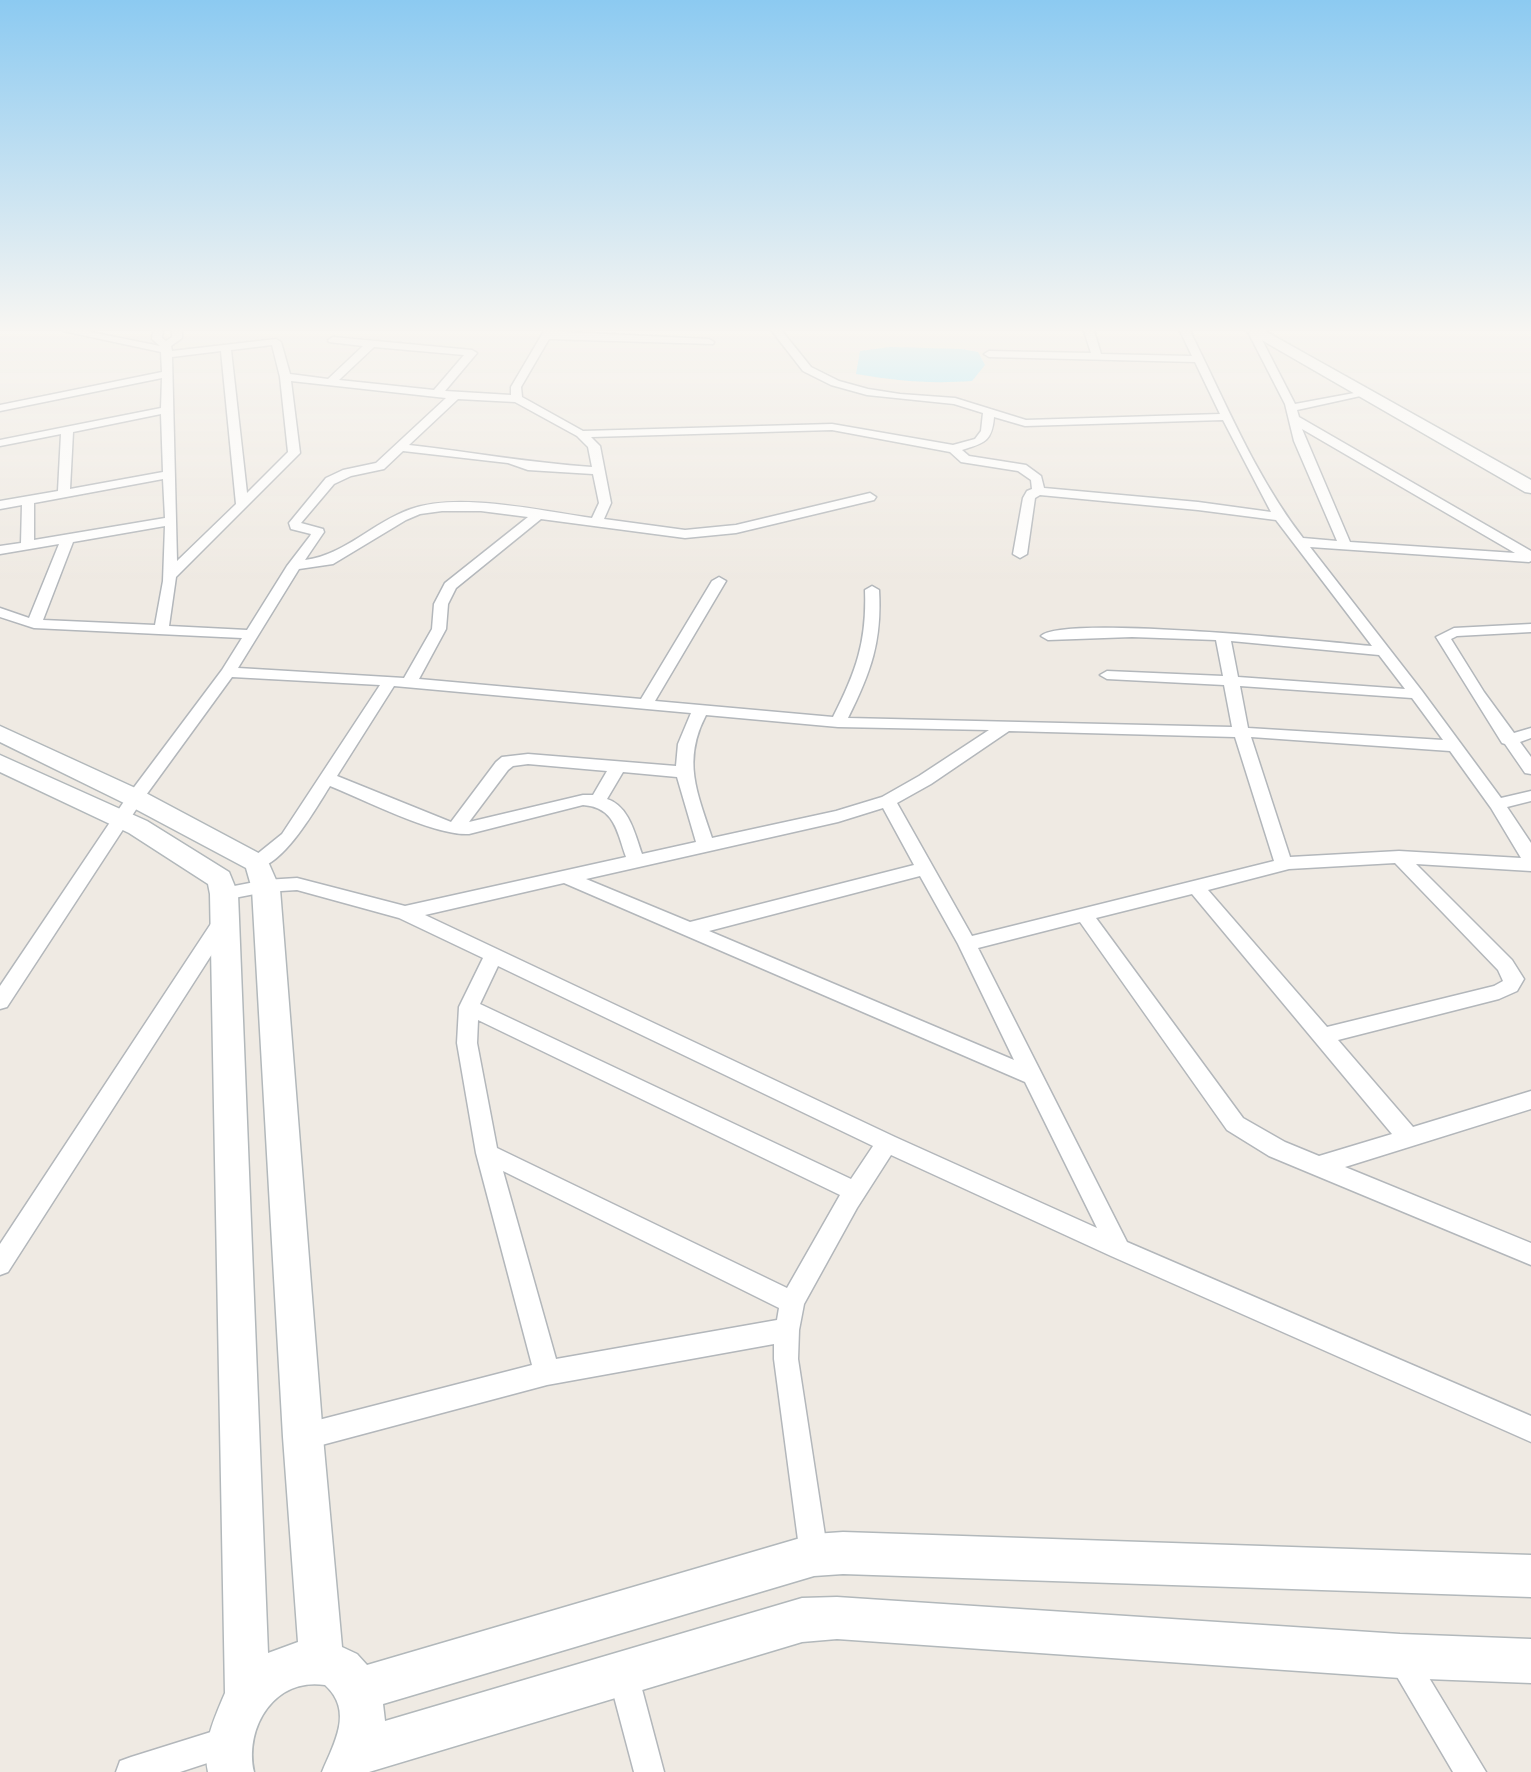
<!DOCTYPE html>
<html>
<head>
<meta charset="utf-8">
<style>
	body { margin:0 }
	canvas { display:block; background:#efeae3 }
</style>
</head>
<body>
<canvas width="1531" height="1772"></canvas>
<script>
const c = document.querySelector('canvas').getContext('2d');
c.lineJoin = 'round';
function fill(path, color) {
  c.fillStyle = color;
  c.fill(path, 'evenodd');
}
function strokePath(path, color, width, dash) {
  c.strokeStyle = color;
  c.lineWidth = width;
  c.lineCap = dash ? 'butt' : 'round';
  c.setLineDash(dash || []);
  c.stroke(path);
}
const water = new Path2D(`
	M 890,347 L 962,349 L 978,352 L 985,365 L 972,381 C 929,384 898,381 856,374 L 860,351 Z`);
const street = new Path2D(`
	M 63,331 L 85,331 L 160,346 L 152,339 L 153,331 L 163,331 L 162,338 L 166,341 L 172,337 L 172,331 L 182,331 L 182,338 L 171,346 L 172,351 L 276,339 L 281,342 L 290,374 L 328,379 L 363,346 L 329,342 L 328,340 L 333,337 L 472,350 L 477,353 L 445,391 L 511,395 L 511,387 L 544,331 L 709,339 L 714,342 L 713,344 L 549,339 L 521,387 L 522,397 L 583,431 L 832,424 L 953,445 L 975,439 L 981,431 L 983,413 L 954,404 L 867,395 L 831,385 L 803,371 L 772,331 L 782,331 L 811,367 L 839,381 L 868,389 L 900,394 L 955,398 L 1026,420 L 1220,414 L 1195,362 L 989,357 L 984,354 L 989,351 L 1091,353 L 1084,331 L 1094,331 L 1101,354 L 1192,356 L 1180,331 L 1190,331 C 1225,401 1255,476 1303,538 L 1337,541 L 1294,441 L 1285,404 L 1248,332 L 1258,332 L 1295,404 L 1365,391 L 1365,395 L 1297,410 L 1299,417 L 1531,551 L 1531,561 L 1529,562 L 1310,547 L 1422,691 L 1501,798 L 1531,791 L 1531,801 L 1507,807 L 1531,843 L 1531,871 L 1416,864 L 1512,960 L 1524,979 L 1517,991 L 1499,999 L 1338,1040 L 1413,1127 L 1531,1091 L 1531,1109 L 1345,1167 L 1531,1243 L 1531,1265 L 1269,1156 L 1227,1130 L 1080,922 L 978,948 L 1127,1242 L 1531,1416 L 1531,1442 L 1111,1256 L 891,1155 L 857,1208 L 804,1304 L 799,1330 L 798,1359 L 828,1555 L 824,1565 L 814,1569 L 804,1565 L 800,1555 L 774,1359 L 774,1344 L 547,1385 L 303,1450 L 294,1446 L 290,1437 L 294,1428 L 303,1424 L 532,1365 L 476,1153 L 457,1043 L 459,1007 L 483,958 L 399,918 L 297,890 L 265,892 L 224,900 L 218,898 L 215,894 L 218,890 L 224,888 L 265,880 L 297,878 L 405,906 L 626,857 C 617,832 615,807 583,805 L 469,834 C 435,836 365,800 330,786 C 317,806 279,875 251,867 L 248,863 L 251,859 L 282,834 L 380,685 L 232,677 L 141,802 L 7,1007 L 0,1009 L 0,986 L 129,794 L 222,670 L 242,638 L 34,628 L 0,617 L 0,608 L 29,618 L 59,544 L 0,554 L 0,546 L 21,543 L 22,505 L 0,509 L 0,501 L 58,491 L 61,434 L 0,446 L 0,440 L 161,408 L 162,378 L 0,411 L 0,405 L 162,372 L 161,352 ZM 272,345 L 280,377 L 288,452 L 247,493 L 231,350 ZM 374,347 L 464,355 L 434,390 L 339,380 ZM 221,351 L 236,504 L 177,561 L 172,357 ZM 291,381 L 446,398 L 376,463 L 343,470 L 326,478 L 289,523 L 291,529 L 311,534 L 310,536 L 287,566 L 247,630 L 169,626 L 176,577 L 300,453 ZM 458,399 L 515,402 L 577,436 L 588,447 L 592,467 C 531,463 471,452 409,445 ZM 161,414 L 163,472 L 70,489 L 73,432 ZM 994,417 L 1025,426 L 1223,420 L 1271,512 L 1198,502 L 1044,488 L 1041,476 L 1026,465 L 969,456 L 962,450 C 984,443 992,442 994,417 ZM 1302,429 L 1515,553 L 1350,542 ZM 832,430 L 950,452 L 961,462 L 1018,471 L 1031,480 L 1032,489 L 1027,491 L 1023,498 L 1013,554 L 1020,558 L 1027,554 L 1035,498 L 1040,495 L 1198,510 L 1276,520 L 1372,646 C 1329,642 1061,614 1041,636 L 1048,640 L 1132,637 L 1216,640 L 1223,676 L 1107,671 L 1100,675 L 1107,679 L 1224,685 L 1232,727 L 848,718 C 871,672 882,641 879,590 L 872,586 L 865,590 C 867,641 856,672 833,717 L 655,701 L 726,581 L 719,577 L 712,581 L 641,699 L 419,679 L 446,629 L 448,604 L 456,588 L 541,519 L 685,538 L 736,533 L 874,500 L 876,497 L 870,493 L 736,525 L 685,530 L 604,519 L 611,503 L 600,446 L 591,437 ZM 403,451 L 508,463 L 528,470 L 593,474 L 599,503 L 592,518 C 541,511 459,492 411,509 C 373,522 345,555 305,560 L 324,532 L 323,529 L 301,523 L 334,484 L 351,476 L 384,469 ZM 163,479 L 165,518 L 34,540 L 34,503 ZM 442,511 L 481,511 L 528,517 L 445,583 L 434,604 L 432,629 L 404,678 L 238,668 L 299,569 L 333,564 L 406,520 L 420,514 ZM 165,526 L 163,581 L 155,625 L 43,620 L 73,542 ZM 1231,641 L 1379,655 L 1405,689 L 1238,677 ZM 394,686 L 691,713 L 678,744 L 676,766 L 528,754 L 502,757 L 496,762 L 451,822 L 337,776 ZM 1240,686 L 1412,698 L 1443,740 L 1248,728 ZM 706,715 L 838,727 L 989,730 L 919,776 L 882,797 L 836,811 L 712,838 C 697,792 682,761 706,715 ZM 1009,731 L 1235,737 L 1274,861 L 972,936 L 897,803 L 931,784 ZM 1251,737 L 1450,751 L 1491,808 L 1521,858 L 1399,851 L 1290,857 ZM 528,764 L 607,771 L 593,795 L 583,795 L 469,822 L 508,770 L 513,766 ZM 623,772 L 677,777 L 696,842 L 642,854 C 635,834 629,806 607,799 ZM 883,808 L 914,865 L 690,922 L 586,879 L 838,822 ZM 1395,863 L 1498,970 L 1503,981 L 1494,986 L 1327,1027 L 1208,890 L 1289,869 ZM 920,876 L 958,944 L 1014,1060 L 709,931 ZM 564,883 L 1025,1082 L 1097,1228 L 895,1137 L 425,915 ZM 1192,894 L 1392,1134 L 1319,1156 L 1285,1142 L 1243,1118 L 1096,918 ZM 498,966 L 873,1146 L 851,1179 L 480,1004 ZM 478,1020 L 840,1195 L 787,1288 L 497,1148 L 477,1043 ZM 503,1171 L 779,1308 L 777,1320 L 556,1359 Z
	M 1531,624 L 1531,632 L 1457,636 L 1451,639 L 1484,692 L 1514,733 L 1531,728 L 1531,738 L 1520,742 L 1531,757 L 1531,774 L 1525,773 L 1505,744 L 1502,743 L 1436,637 L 1454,628 Z
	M 223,914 L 230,916 L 232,921 L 230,926 L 8,1272 L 0,1275 L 0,1244 L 216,916 Z
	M 1401,1643 L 1411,1648 L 1486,1772 L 1453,1772 L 1386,1658 L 1391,1648 Z
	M 623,1659 L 633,1664 L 638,1674 L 664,1772 L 634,1772 L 608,1674 L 613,1664 Z
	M 230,1726 L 241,1730 L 245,1741 L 241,1752 L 180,1772 L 116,1772 L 120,1761 L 131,1757 Z`);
const secondary = new Path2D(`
	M 1246,331 L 1265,331 L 1531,480 L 1531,493 L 1525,492 Z
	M 0,726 L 144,792 L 266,857 L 280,889 L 323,1437 L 342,1647 L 357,1654 L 367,1665 L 814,1534 L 843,1532 L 1531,1555 L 1531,1597 L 843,1574 L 814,1576 L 383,1704 L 385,1721 L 802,1598 L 837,1597 L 1400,1634 L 1531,1639 L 1531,1683 L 1400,1678 L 837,1639 L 802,1642 L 369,1772 L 322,1772 C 334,1743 354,1711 325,1685 C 275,1677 244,1727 254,1772 L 208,1772 C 202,1744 214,1719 225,1693 L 210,894 L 208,884 L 129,833 L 0,772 L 0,755 L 147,821 L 229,872 L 238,894 L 268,1653 L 298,1642 L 283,1437 L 252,889 L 246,868 L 126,804 L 0,742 Z`);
fill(water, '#a2eaff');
strokePath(street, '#b3b7bb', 3);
strokePath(secondary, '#b2b8bb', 3);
fill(street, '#fff');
fill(secondary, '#fff');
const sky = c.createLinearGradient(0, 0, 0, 579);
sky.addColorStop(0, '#8ccaf1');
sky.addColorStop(0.57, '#f8f6f2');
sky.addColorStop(1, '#f8f6f200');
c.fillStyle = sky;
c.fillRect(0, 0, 1531, 579);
</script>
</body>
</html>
